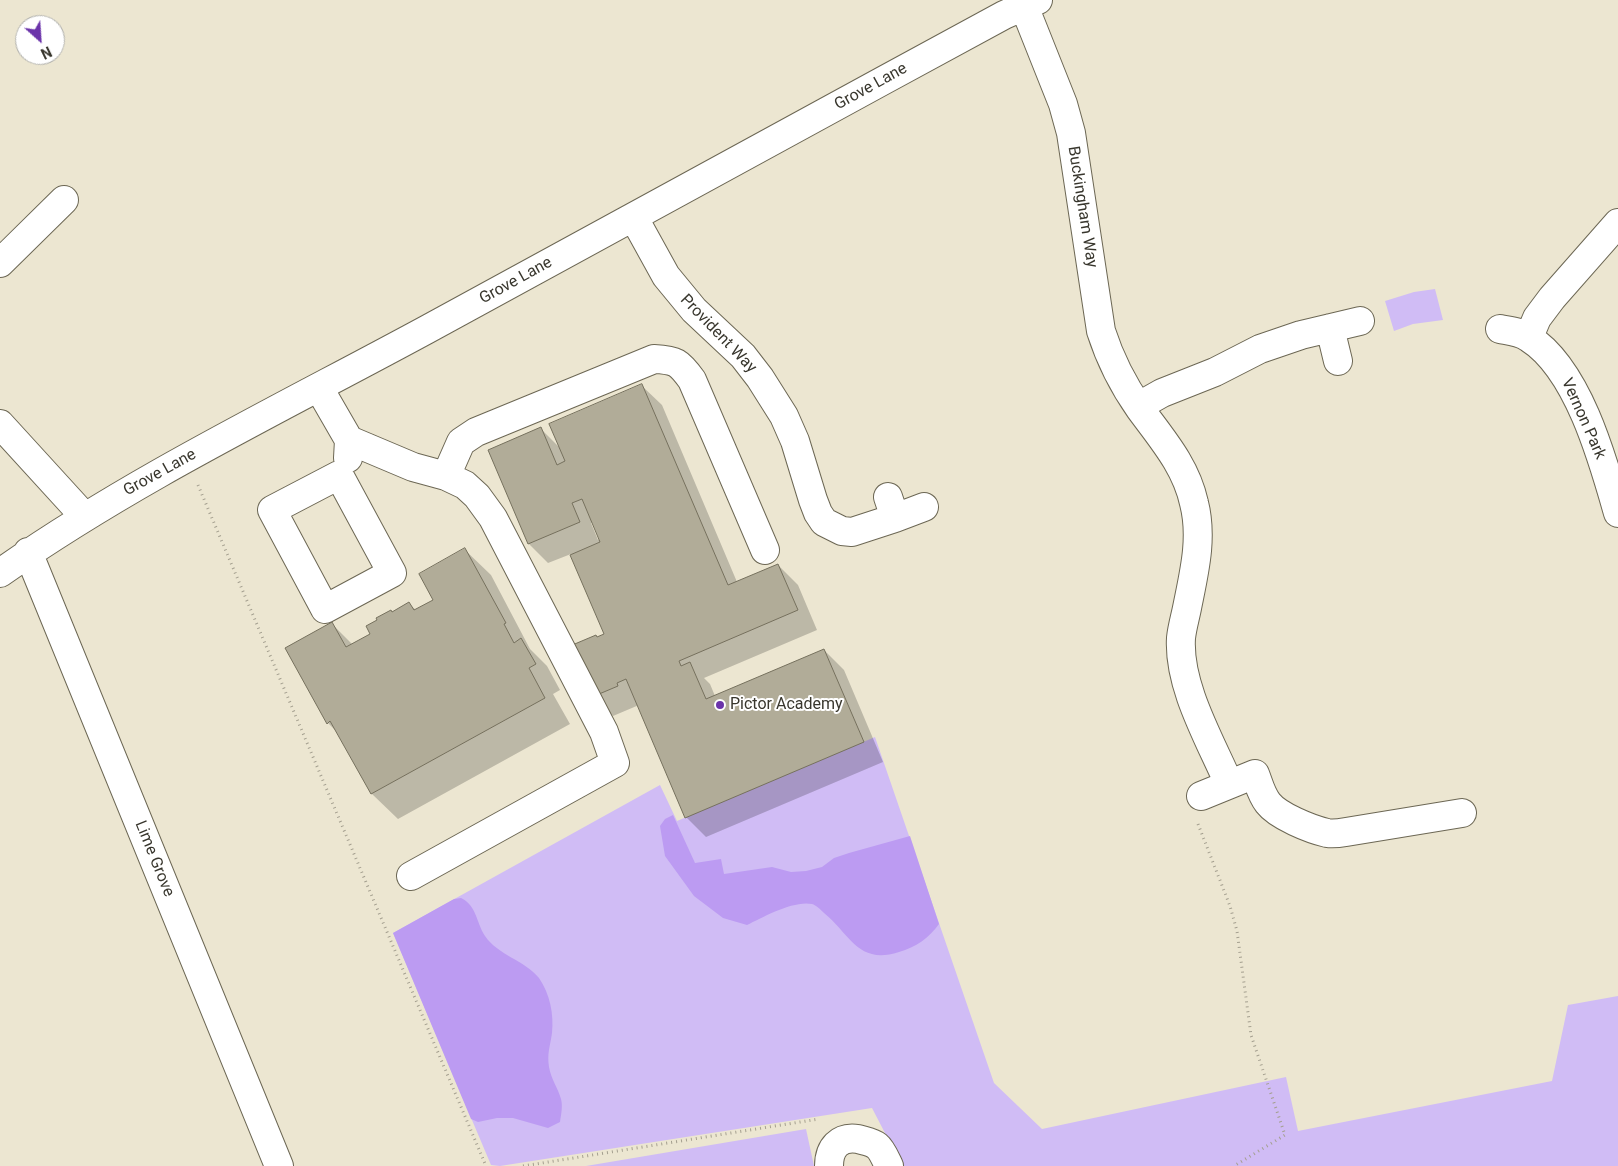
<!DOCTYPE html>
<html>
<head>
<meta charset="utf-8">
<style>
	body { margin:0 }
	#map { position:relative; width:1618px; height:1166px; overflow:hidden; background:#ece6d1; font-family:Roboto,sans-serif }
	canvas { display:block }
	.north { position:absolute; left:15px; top:15px; width:50px; height:50px; box-sizing:border-box; background:#fff; border:1px solid #afafab; border-radius:50%; rotate:154deg; font-size:14px; font-weight:700; line-height:20px; text-align:center; color:#38362d }
	.north::after { content:''; display:block; margin:auto; width:18px; height:22px; background:#6b33aa; clip-path:polygon(50% 0,100% 100%,50% 72%,0 100%) }
</style>
</head>
<body>
<div id="map">
<canvas width="1618" height="1166"></canvas>
<div class="north">N</div>
</div>
<script>
const c = document.querySelector('canvas').getContext('2d');
c.lineJoin = 'round';
function fill(path, color) {
  c.fillStyle = color;
  c.fill(path, 'evenodd');
}
function strokePath(path, color, width, dash) {
  c.strokeStyle = color;
  c.lineWidth = width;
  c.lineCap = dash ? 'butt' : 'round';
  c.setLineDash(dash || []);
  c.stroke(path);
}
function write(font, color, halo, rows, align = 'center') {
  c.font = font + ' Roboto,sans-serif';
  c.lineWidth = 4;
  c.setLineDash([]);
  c.textBaseline = 'middle';
  c.strokeStyle = halo;
  c.fillStyle = color;
  for (const [text, x, y, turn = 0] of rows) {
    c.save();
    c.translate(x, y);
    c.rotate((+turn || 0) * Math.PI / 180);
    c.textAlign = isNaN(turn) ? turn : align;
    if (halo) c.strokeText(text, 0, 0);
    c.fillText(text, 0, 0);
    c.restore();
  }
}
const green = new Path2D(`
	M 1435,289 L 1443,320 L 1413,324 L 1394,331 L 1385,301 L 1414,292 Z
	M 875,737 L 994,1083 L 1042,1129 L 1286,1077 L 1298,1131 L 1552,1081 L 1568,1005 L 1618,996 L 1618,1166 L 898,1166 L 886,1135 L 872,1108 L 500,1166 L 491,1165 L 393,933 L 660,785 L 677,821 Z
	M 806,1129 L 814,1166 L 586,1166 Z`);
const forest = new Path2D(`
	M 673,815 L 695,863 L 721,859 L 724,874 L 772,867 L 791,872 L 806,871 L 822,867 L 834,858 L 849,853 L 910,836 L 939,924 C 929,938 916,947 899,952 C 858,965 851,935 824,913 C 821,910 816,905 812,904 C 794,900 763,917 747,925 L 723,918 L 694,896 L 665,856 L 660,826 L 665,819 Z
	M 461,898 C 477,906 476,922 485,936 C 498,955 524,960 539,978 C 550,994 554,1014 552,1033 C 550,1047 547,1053 549,1067 C 551,1079 558,1088 561,1099 C 563,1106 561,1115 560,1122 L 548,1128 L 513,1118 L 497,1118 L 478,1122 L 471,1119 L 393,933 L 454,899 Z`);
const shadow = new Path2D(`
	M 642,386 L 662,405 L 737,582 L 778,565 L 798,585 L 817,630 L 704,678 L 710,684 L 715,696 L 824,650 L 844,670 L 883,762 L 706,837 L 686,817 L 639,705 L 613,716 L 593,696 L 606,635 L 571,554 L 548,563 L 529,544 L 541,429 L 562,450 ZM 593,522 L 600,539 L 598,540 L 591,523 Z
	M 465,550 L 491,575 L 530,649 L 547,666 L 560,690 L 553,694 L 570,724 L 398,819 L 372,794 L 338,733 L 328,723 L 332,624 L 353,645 L 372,635 L 392,613 L 409,604 L 416,610 L 434,600 Z`);
const building = new Path2D(`
	M 642,384 L 728,585 L 778,564 L 798,610 L 679,661 L 681,666 L 690,662 L 706,699 L 824,649 L 864,742 L 685,818 L 626,679 L 617,683 L 618,686 L 592,697 L 570,646 L 596,635 L 597,637 L 604,634 L 570,555 L 600,542 L 582,499 L 572,503 L 580,522 L 528,544 L 488,450 L 541,427 L 557,465 L 565,461 L 549,424 Z
	M 465,548 L 506,623 L 504,624 L 514,643 L 521,638 L 536,664 L 529,668 L 545,698 L 371,794 L 330,721 L 327,724 L 285,648 L 332,622 L 346,647 L 370,634 L 366,626 L 377,620 L 376,618 L 391,610 L 392,612 L 409,602 L 414,610 L 433,600 L 419,574 Z`);
const path = new Path2D(`
	M 198,485 L 486,1166
	M 1198,824 L 1230,906 L 1237,931 L 1251,1035 L 1285,1135 L 1234,1166
	M 523,1166 L 819,1119`);
const minor = new Path2D(`
	M 1024,6 L 1063,104 L 1071,133 L 1101,331 C 1110,359 1123,385 1140,409 C 1162,439 1186,466 1194,503 C 1203,538 1194,573 1187,608 C 1185,618 1182,628 1181,638 C 1178,686 1210,740 1229,784
	M 634,218 L 666,276 L 694,310 L 743,356 L 760,378 L 784,416 L 795,441 L 813,500 L 818,513 L 824,522 L 842,531 L 852,532 L 895,518 L 924,507
	M 0,263 L 64,200
	M 1330,328 L 1338,361
	M 1500,329 C 1510,331 1521,332 1529,338 C 1578,369 1603,460 1618,513
	M 1529,337 L 1537,318 L 1552,298 L 1618,223
	M 319,388 L 349,440 L 348,458
	M 1139,406 L 1162,393 L 1215,372 L 1260,349 L 1301,335 L 1360,321
	M 0,424 L 84,516
	M 349,440 L 413,467 L 446,476 L 465,485 L 477,496 L 493,518 L 604,732 L 615,763 L 411,876
	M 339,475 L 392,573 L 325,609 L 272,510 Z
	M 446,476 L 461,442 L 476,432 L 654,359 C 676,360 679,362 692,380 L 765,550
	M 888,497 L 895,518
	M 28,552 L 279,1166
	M 0,573 C 134,479 282,408 426,330 C 620,226 811,119 1004,15 L 1038,0
	M 1201,796 L 1255,774 C 1259,784 1261,794 1268,803 C 1278,816 1310,829 1327,833 C 1333,834 1340,833 1346,832 L 1462,813
	M 829,1166 C 829,1148 839,1136 858,1139 C 864,1141 872,1142 877,1146 C 882,1150 886,1160 889,1166`);
const markers = [
	[720,705,5,"#6b33aa"]
];
const streetNames = [
	["Grove Lane",871,87,-29],
	["Buckingham Way",1082,207,81],
	["Grove Lane",516,281,-29],
	["Provident Way",718,334,46],
	["Vernon Park",1583,419,66],
	["Grove Lane",160,473,-29],
	["Lime Grove",154,859,68]
];
const poiNames = [
	["Pictor Academy",730,705]
];
fill(green, '#d0bcf5');
fill(forest, '#bc9bf2');
fill(shadow, '#0003');
fill(building, '#b1ac98');
strokePath(building, '#75705d', 1);
strokePath(minor, '#6c6754', 30);
strokePath(path, '#a49f8f', 3, [1, 4]);
strokePath(minor, '#fff', 28);
for (const [x, y, r, color] of markers) {
  const dot = new Path2D();
  dot.arc(x, y, r, 0, 2 * Math.PI);
  c.fillStyle = color;
  c.fill(dot);
  strokePath(dot, '#fff', 2);
}
write('16px', '#38362d', '#fff', streetNames);
write('16px', '#38362d', '#fff', poiNames, 'left');
</script>
</body>
</html>
